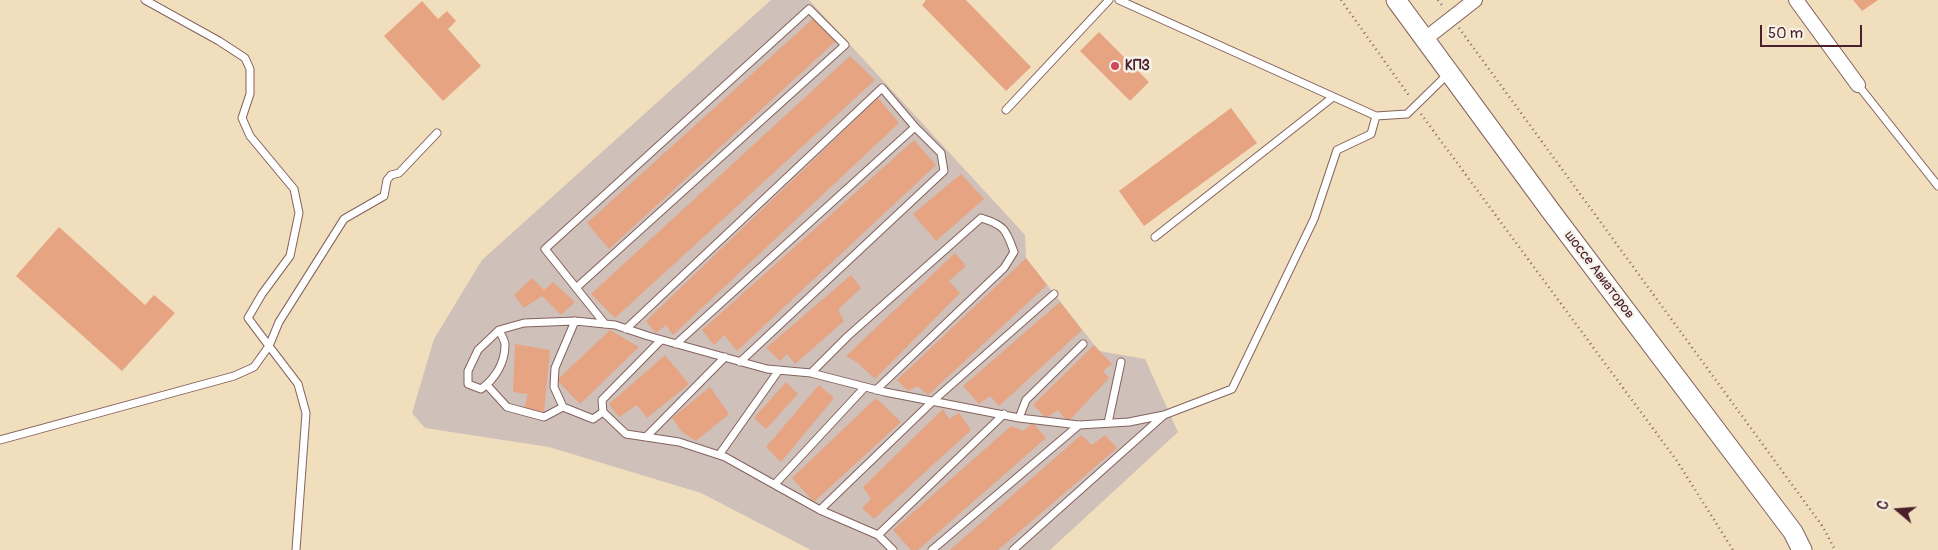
<!DOCTYPE html>
<html>
<head>
<meta charset="utf-8">
<style>
	body { margin:0 }
	#map { position:relative; width:1938px; height:550px; overflow:hidden; background:#f0debd; font-family:Pangolin,sans-serif }
	canvas { display:block }
	.north { position:absolute; left:1873px; top:485px; width:50px; height:50px; -webkit-text-stroke:4px #f7f3e8; paint-order:stroke; rotate:288deg; font-size:14px; font-weight:700; line-height:20px; text-align:center; color:#4a1f2b }
	.north::after { content:''; display:block; margin:auto; width:18px; height:22px; background:#4a1f2b; clip-path:polygon(50% 0,100% 100%,50% 72%,0 100%) }
	.scale { position:absolute; left:1760px; top:25px; width:102px; height:22px; box-sizing:border-box; border:2px solid #4a1f2b; border-top:0; padding-left:6px; font-size:15px; line-height:18px; white-space:nowrap; color:#4a1f2b; -webkit-text-stroke:4px #f7f3e8; paint-order:stroke }
</style>
</head>
<body>
<div id="map">
<canvas width="1938" height="550"></canvas>
<div class="north">С</div>
<div class="scale">50 m</div>
</div>
<script>
const c = document.querySelector('canvas').getContext('2d');
c.lineJoin = 'round';
function fill(path, color) {
  c.fillStyle = color;
  c.fill(path, 'evenodd');
}
function strokePath(path, color, width, dash) {
  c.strokeStyle = color;
  c.lineWidth = width;
  c.lineCap = dash ? 'butt' : 'round';
  c.setLineDash(dash || []);
  c.stroke(path);
}
function write(font, color, halo, rows, align = 'center') {
  c.font = font + ' Pangolin,sans-serif';
  c.lineWidth = 5;
  c.setLineDash([]);
  c.textBaseline = 'middle';
  c.strokeStyle = halo;
  c.fillStyle = color;
  for (const [text, x, y, turn = 0] of rows) {
    c.save();
    c.translate(x, y);
    c.rotate((+turn || 0) * Math.PI / 180);
    c.textAlign = isNaN(turn) ? turn : align;
    if (halo) c.strokeText(text, 0, 0);
    c.fillText(text, 0, 0);
    c.restore();
  }
}
const industrial = new Path2D(`
	M 771,0 L 809,0 L 1025,235 L 1026,258 L 1099,351 L 1145,359 L 1178,432 L 1050,550 L 811,550 L 701,493 L 549,447 L 425,428 L 412,413 L 434,339 L 482,260 Z`);
const building = new Path2D(`
	M 926,0 L 966,0 L 1031,67 L 1006,91 L 922,5 Z
	M 1853,0 L 1878,0 L 1862,11 Z
	M 422,1 L 438,19 L 447,11 L 456,21 L 448,29 L 481,66 L 443,101 L 384,36 Z
	M 816,16 L 837,40 L 609,249 L 587,223 Z
	M 1099,32 L 1149,82 L 1130,101 L 1080,51 Z
	M 850,56 L 875,80 L 615,318 L 591,294 Z
	M 878,98 L 899,123 L 673,335 L 666,325 L 656,333 L 646,321 Z
	M 1231,108 L 1257,143 L 1144,226 L 1119,191 Z
	M 914,140 L 936,165 L 737,351 L 724,335 L 714,345 L 702,330 Z
	M 961,174 L 984,199 L 936,241 L 913,214 Z
	M 59,227 L 145,305 L 154,295 L 175,313 L 122,371 L 16,276 Z
	M 955,253 L 966,266 L 949,281 L 960,293 L 875,379 L 858,363 L 846,356 Z
	M 1026,258 L 1047,285 L 928,395 L 918,386 L 908,391 L 897,380 Z
	M 851,275 L 861,288 L 838,310 L 844,321 L 795,364 L 787,354 L 780,361 L 766,348 Z
	M 532,278 L 544,290 L 553,282 L 575,302 L 561,315 L 542,296 L 524,308 L 514,295 Z
	M 1060,302 L 1082,330 L 999,406 L 990,396 L 979,404 L 963,386 Z
	M 610,330 L 639,347 L 580,404 L 557,380 Z
	M 515,344 L 550,350 L 544,412 L 524,409 L 528,394 L 513,392 Z
	M 1094,345 L 1112,364 L 1103,371 L 1109,378 L 1068,422 L 1058,410 L 1046,418 L 1033,405 Z
	M 665,355 L 689,384 L 647,418 L 637,405 L 619,417 L 609,404 Z
	M 786,382 L 798,394 L 766,429 L 754,418 Z
	M 819,385 L 834,398 L 781,462 L 766,447 Z
	M 710,387 L 729,414 L 696,441 L 682,432 L 672,418 Z
	M 876,398 L 901,422 L 814,502 L 792,478 Z
	M 943,409 L 949,419 L 959,413 L 971,430 L 874,519 L 862,508 L 871,499 L 863,487 Z
	M 1033,423 L 1046,438 L 918,550 L 911,550 L 893,530 L 1011,426 L 1023,431 Z
	M 1081,435 L 1092,445 L 1105,435 L 1117,448 L 998,550 L 950,550 Z`);
const path = new Path2D(`
	M 1341,0 L 1410,97
	M 1438,0 L 1444,8
	M 1459,28 L 1823,527 L 1835,550
	M 1421,114 L 1677,461 L 1733,550`);
const lane = new Path2D(`
	M 145,0 L 219,41 L 245,58 L 250,69 L 250,94 L 242,118 L 250,136 L 294,189 L 299,213 L 290,256 L 262,294 L 248,318 L 269,346
	M 1119,0 L 1376,116
	M 1858,85 L 1938,186
	M 1006,110 L 1109,0
	M 1155,237 L 1333,97
	M 576,288 L 845,45 L 809,9 L 545,249 L 605,324
	M 626,329 L 882,88 L 915,127 L 676,344
	M 499,330 C 501,335 505,340 505,345 C 505,363 495,379 481,389 L 468,384 L 468,371 L 478,350 L 499,330 L 524,323 L 575,321 L 615,325 L 648,336 L 767,369 L 811,373 L 885,392 L 1019,418 L 1079,425 L 1129,422 L 1164,415 L 1232,389 L 1314,219 L 1337,150 L 1371,134 L 1376,116 L 1407,114 L 1448,74
	M 269,346 L 279,322 L 344,219 L 384,196 L 387,180 L 391,175 L 399,173 L 437,133
	M 740,362 L 944,171 L 941,153 L 915,127
	M 811,373 L 848,336 L 981,218 C 1004,225 1006,229 1014,252 L 1004,268 L 876,390
	M 487,385 L 507,407 L 544,417 L 563,407 L 593,419 L 603,412 L 626,434 L 679,442 L 725,457 L 820,510 L 878,535 L 893,550
	M 563,407 L 554,387 L 555,368 L 575,321
	M 603,412 L 602,400 L 661,340
	M 1019,418 L 1026,400 L 1083,344
	M 1108,423 L 1121,362
	M 646,437 L 725,357
	M 0,440 L 234,376 L 254,367 L 269,346 L 298,384 L 306,413 L 296,550
	M 719,455 L 779,370
	M 775,484 L 865,387
	M 820,510 L 934,400 L 1054,294
	M 878,535 L 1004,414
	M 932,550 L 1079,425
	M 1013,550 L 1163,416`);
const street = new Path2D(`
	M 1796,0 L 1858,85
	M 1425,39 L 1475,0`);
const secondary = new Path2D(`
	M 1396,0 L 1550,210 L 1793,532 L 1802,550`);
const markers = [
	[1115,66,5,"#d1495b"]
];
const poiNames = [
	["КПЗ",1125,66]
];
const streetNames = [
	["шоссе Авиаторов",1599,275,53]
];
fill(industrial, '#cfc0ba');
fill(building, '#e6a482');
strokePath(lane, '#84625e', 9);
strokePath(street, '#84625e', 16);
strokePath(secondary, '#84625e', 21);
strokePath(path, '#84625e', 2.5, [1, 4]);
strokePath(lane, '#fff', 7);
strokePath(street, '#fff', 14);
strokePath(secondary, '#fff', 19);
for (const [x, y, r, color] of markers) {
  const dot = new Path2D();
  dot.arc(x, y, r, 0, 2 * Math.PI);
  c.fillStyle = color;
  c.fill(dot);
  strokePath(dot, '#f7f3e8', 2);
}
write('bold 14px', '#4a1f2b', '#f7f3e8', poiNames, 'left');
write('14px', '#4a1f2b', '#f7f3e8', streetNames);
</script>
</body>
</html>
